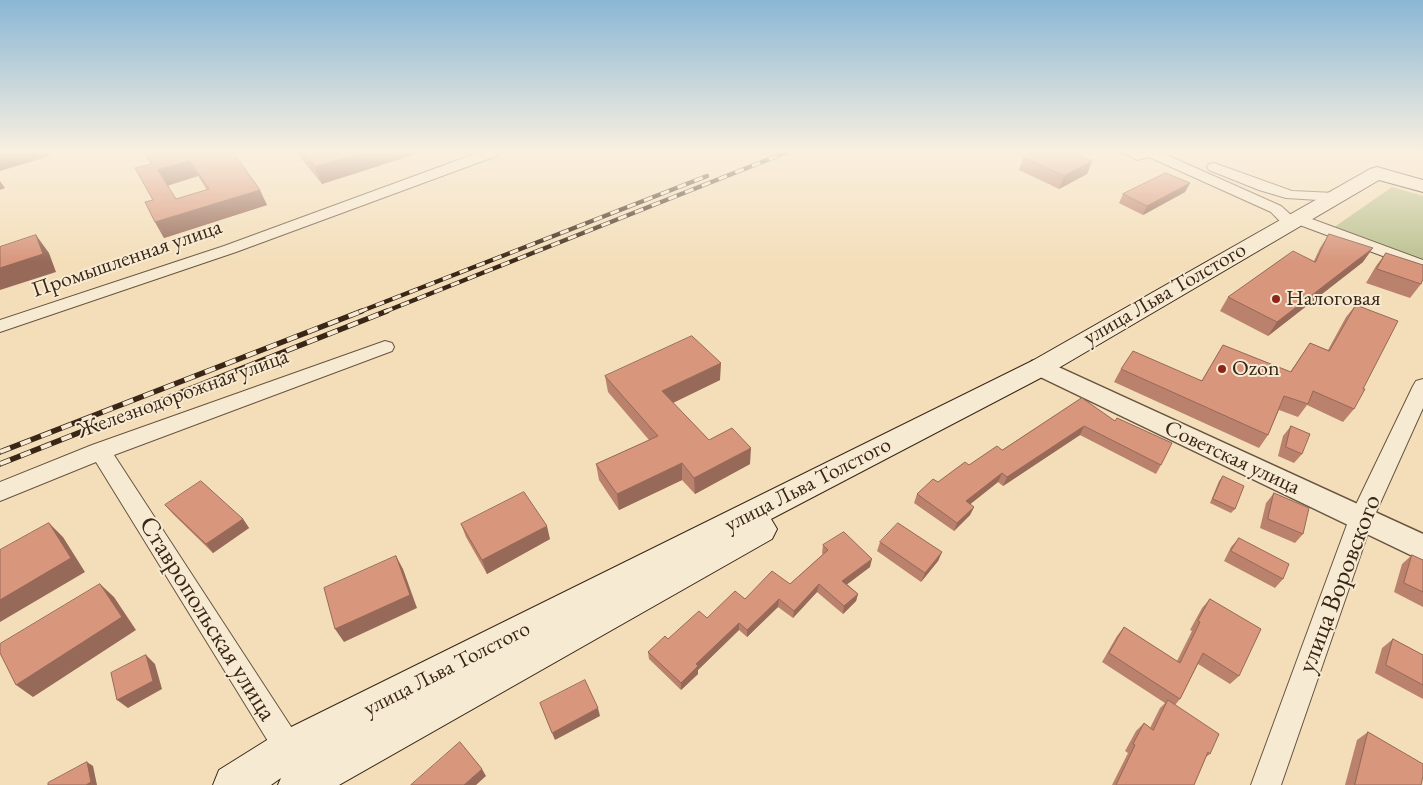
<!DOCTYPE html>
<html>
<head>
<meta charset="utf-8">
<style>
	body { margin:0 }
	canvas { display:block; background:#f3deb9 }
</style>
</head>
<body>
<canvas width="1423" height="785"></canvas>
<script>
const c = document.querySelector('canvas').getContext('2d');
c.lineJoin = 'round';
function fill(path, color) {
  c.fillStyle = color;
  c.fill(path, 'evenodd');
}
function strokePath(path, color, width, dash) {
  c.strokeStyle = color;
  c.lineWidth = width;
  c.lineCap = dash ? 'butt' : 'round';
  c.setLineDash(dash || []);
  c.stroke(path);
}
function write(font, color, halo, rows, align = 'center') {
  c.font = font + ' "EB Garamond",serif';
  c.lineWidth = 4;
  c.setLineDash([]);
  c.textBaseline = 'middle';
  c.strokeStyle = halo;
  c.fillStyle = color;
  for (const [text, x, y, turn = 0] of rows) {
    c.save();
    c.translate(x, y);
    c.rotate((+turn || 0) * Math.PI / 180);
    c.textAlign = isNaN(turn) ? turn : align;
    if (halo) c.strokeText(text, 0, 0);
    c.fillText(text, 0, 0);
    c.restore();
  }
}
const green = new Path2D(`
	M 1392,187 L 1423,196 L 1423,259 L 1333,228 Z`);
const minor = new Path2D(`
	M 480,152 L 501,152 L 499,155 L 236,252 L 0,332 L 0,320 L 224,246 Z
	M 1122,152 L 1160,152 L 1281,206 L 1291,215 L 1301,215 L 1423,260 L 1423,271 L 1297,224 C 1286,230 1279,220 1271,212 L 1149,157 L 1137,160 Z
	M 1214,163 L 1292,191 L 1335,193 L 1340,194 L 1342,197 L 1340,200 L 1335,201 L 1286,198 L 1259,190 L 1209,170 L 1207,167 L 1209,164 Z
	M 385,341 L 392,343 L 394,347 L 392,351 L 114,455 L 299,739 L 327,774 L 331,785 L 298,785 L 279,759 L 96,462 L 0,501 L 0,482 L 92,445 Z
	M 1423,379 L 1423,408 L 1373,519 L 1281,785 L 1251,785 L 1349,519 L 1413,386 L 1416,381 Z`);
const tertiary = new Path2D(`
	M 1041,359 L 1423,534 L 1423,561 L 1032,373 L 1029,367 L 1032,361 Z`);
const secondary = new Path2D(`
	M 1377,167 L 1423,180 L 1423,192 L 1379,180 L 1050,373 L 771,519 L 777,529 L 772,539 L 339,785 L 278,785 L 281,778 L 271,785 L 213,785 L 219,770 L 275,735 L 1032,361 L 1370,169 Z`);
const railFar1 = new Path2D(`
	M 359,312 L 707,176
	M 384,312 L 787,152`);
const rail = new Path2D(`
	M 0,452 L 362,311
	M 0,464 L 387,311`);
const wall = new Path2D(`
	M 144,152 L 233,152 L 267,205 L 164,238 L 155,222 L 151,164 ZM 198,176 L 207,190 L 176,199 L 167,185 Z
	M 296,152 L 422,152 L 322,184 Z
	M 1023,157 L 1092,161 L 1087,174 L 1059,189 L 1019,170 Z
	M 1190,183 L 1185,192 L 1143,215 L 1119,203 L 1123,194 Z
	M 1329,234 L 1363,262 L 1268,336 L 1220,311 L 1228,297 L 1314,261 L 1320,248 Z
	M 1386,253 L 1421,284 L 1410,298 L 1366,283 L 1376,266 Z
	M 1356,305 L 1363,389 L 1354,409 L 1343,422 L 1307,405 L 1298,417 L 1279,410 L 1268,435 L 1259,448 L 1114,382 L 1121,369 L 1202,380 L 1223,345 L 1290,372 L 1310,343 L 1328,350 L 1346,317 Z
	M 605,376 L 720,380 L 673,403 L 709,440 L 750,464 L 695,494 L 682,480 L 619,510 L 599,480 L 596,464 L 649,440 L 608,392 Z
	M 1082,398 L 1161,465 L 1156,474 L 1080,435 L 1003,486 L 998,482 L 970,504 L 974,507 L 970,515 L 954,531 L 914,503 L 917,494 L 969,465 L 1002,450 Z
	M 1291,426 L 1302,454 L 1294,463 L 1278,456 L 1283,436 Z
	M 1223,476 L 1235,509 L 1231,513 L 1210,503 L 1219,481 Z
	M 1274,493 L 1303,534 L 1295,543 L 1260,528 L 1266,503 Z
	M 165,505 L 243,519 L 249,528 L 213,553 L 173,514 Z
	M 461,524 L 550,539 L 487,574 L 466,537 Z
	M 1239,538 L 1283,579 L 1275,588 L 1224,561 L 1231,547 Z
	M 880,542 L 942,552 L 938,561 L 921,582 L 877,551 Z
	M 823,545 L 870,567 L 847,584 L 858,594 L 856,601 L 843,614 L 817,592 L 793,618 L 778,607 L 747,637 L 739,630 L 698,670 L 698,674 L 681,690 L 649,659 L 648,652 L 668,639 L 707,618 L 745,599 L 790,584 L 823,554 L 822,553 Z
	M 1412,555 L 1423,560 L 1423,607 L 1394,592 L 1402,564 Z
	M 1210,599 L 1239,676 L 1230,684 L 1198,664 L 1180,699 L 1175,705 L 1210,754 L 1206,757 L 1194,785 L 1112,785 L 1128,753 L 1125,751 L 1136,731 L 1144,723 L 1150,728 L 1160,708 L 1165,703 L 1102,662 L 1117,636 L 1124,627 L 1177,661 L 1192,631 L 1190,630 L 1202,608 Z
	M 1393,639 L 1423,655 L 1423,699 L 1375,673 L 1382,648 Z
	M 1368,732 L 1421,785 L 1345,785 L 1357,740 Z`);
const shadedWall = new Path2D(`
	M 3,152 L 47,152 L 50,156 L 0,171 L 0,153 Z
	M 363,152 L 422,152 L 322,184 L 315,167 Z
	M 190,161 L 198,176 L 167,186 L 158,170 Z
	M 1092,161 L 1087,174 L 1059,189 L 1064,176 Z
	M 0,181 L 5,188 L 0,190 Z
	M 1190,183 L 1185,192 L 1143,215 L 1147,206 Z
	M 260,190 L 267,205 L 164,238 L 155,222 Z
	M 36,235 L 49,253 L 56,272 L 0,290 L 0,268 Z
	M 1373,248 L 1363,262 L 1268,336 L 1277,322 Z
	M 721,363 L 720,380 L 664,407 L 662,391 Z
	M 1084,426 L 1080,435 L 1003,486 L 1007,477 Z
	M 751,448 L 750,464 L 695,494 L 694,478 Z
	M 682,463 L 682,480 L 619,510 L 617,494 Z
	M 1002,473 L 998,482 L 963,510 L 966,501 Z
	M 974,507 L 970,515 L 954,531 L 957,523 Z
	M 243,519 L 249,528 L 213,553 L 206,544 Z
	M 49,523 L 63,537 L 85,572 L 0,622 L 0,600 Z
	M 547,526 L 550,539 L 487,574 L 482,560 Z
	M 942,552 L 938,561 L 921,582 L 925,573 Z
	M 396,556 L 403,569 L 417,608 L 344,642 L 335,629 Z
	M 872,559 L 870,567 L 841,589 L 842,581 Z
	M 100,584 L 114,597 L 136,630 L 33,697 L 16,685 Z
	M 819,584 L 817,592 L 793,618 L 794,611 Z
	M 858,594 L 856,601 L 843,614 L 844,606 Z
	M 779,599 L 778,607 L 747,637 L 747,630 Z
	M 739,623 L 739,630 L 698,670 L 698,674 L 681,690 L 681,683 L 696,664 Z
	M 146,655 L 155,664 L 162,689 L 128,708 L 117,700 Z
	M 598,708 L 600,716 L 555,740 L 552,733 Z
	M 87,762 L 93,766 L 97,785 L 86,785 Z
	M 482,769 L 486,776 L 476,785 L 464,785 Z`);
const building = new Path2D(`
	M 144,152 L 233,152 L 260,190 L 155,222 L 145,202 L 153,200 L 135,168 L 151,164 ZM 190,161 L 209,189 L 176,199 L 158,170 Z
	M 303,152 L 363,152 L 315,167 Z
	M 1033,152 L 1072,152 L 1092,161 L 1064,176 L 1023,157 Z
	M 1166,173 L 1190,183 L 1147,206 L 1123,194 Z
	M 1329,234 L 1373,248 L 1277,322 L 1228,297 L 1293,251 L 1315,262 Z
	M 36,235 L 43,254 L 0,268 L 0,247 Z
	M 1386,253 L 1423,265 L 1423,279 L 1421,284 L 1377,269 Z
	M 1356,305 L 1398,321 L 1363,389 L 1365,389 L 1354,409 L 1313,391 L 1308,404 L 1284,396 L 1268,435 L 1121,369 L 1133,351 L 1202,381 L 1223,345 L 1291,372 L 1310,343 L 1329,351 Z
	M 692,336 L 721,363 L 662,391 L 709,440 L 732,428 L 751,448 L 694,478 L 682,463 L 617,494 L 596,464 L 658,436 L 605,376 Z
	M 1082,398 L 1115,421 L 1117,418 L 1172,443 L 1161,465 L 1084,426 L 1007,477 L 1002,473 L 966,501 L 974,507 L 957,523 L 917,494 L 933,479 L 938,482 L 965,462 L 969,465 L 997,446 L 1002,450 Z
	M 1291,426 L 1310,434 L 1302,454 L 1286,447 Z
	M 1223,476 L 1244,486 L 1235,509 L 1213,499 Z
	M 201,481 L 243,519 L 206,544 L 165,505 Z
	M 524,492 L 547,526 L 482,560 L 461,524 Z
	M 1274,493 L 1309,508 L 1303,534 L 1268,519 Z
	M 49,523 L 71,558 L 0,600 L 0,550 Z
	M 898,523 L 942,552 L 925,573 L 880,542 Z
	M 844,532 L 872,559 L 842,581 L 858,594 L 844,606 L 819,584 L 794,611 L 779,599 L 747,630 L 739,623 L 696,664 L 698,666 L 681,683 L 648,652 L 665,636 L 668,639 L 699,611 L 707,618 L 735,591 L 745,599 L 772,571 L 790,584 L 828,550 L 823,545 Z
	M 1239,538 L 1289,564 L 1283,579 L 1231,551 Z
	M 1412,555 L 1423,560 L 1423,592 L 1404,583 Z
	M 396,556 L 410,595 L 335,629 L 324,588 Z
	M 100,584 L 122,617 L 16,685 L 0,653 L 0,644 Z
	M 1210,599 L 1261,629 L 1239,676 L 1203,653 L 1180,699 L 1109,653 L 1124,627 L 1180,663 L 1200,622 L 1198,621 Z
	M 1393,639 L 1423,655 L 1423,685 L 1386,665 Z
	M 146,655 L 153,681 L 117,700 L 111,673 Z
	M 585,680 L 598,708 L 552,733 L 540,703 Z
	M 1168,700 L 1219,734 L 1210,754 L 1208,752 L 1194,785 L 1116,785 L 1135,745 L 1133,744 L 1144,723 L 1153,730 Z
	M 1368,732 L 1423,764 L 1423,776 L 1421,785 L 1355,785 Z
	M 460,742 L 482,769 L 464,785 L 411,785 Z
	M 87,762 L 91,782 L 86,785 L 48,785 L 48,783 Z`);
const markers = [
	[1276,299,5,"#8f2418"],
	[1222,369,5,"#8f2418"]
];
const streetNames = [
	["Промышленная улица",127,259,-19],
	["улица Льва Толстого",1165,294,-30],
	["Железнодорожная улица",183,394,-20],
	["Советская улица",1232,458,25],
	["улица Льва Толстого",808,485,-27],
	["улица Льва Толстого",447,669,-27]
];
const poiNames = [
	["Налоговая",1286,299],
	["Ozon",1232,369]
];
const nearStreetnames = [
	["улица Воровского",1340,584,-69],
	["Ставропольская улица",207,619,58]
];
fill(green, '#bac190');
strokePath(minor, '#68543f', 2);
strokePath(tertiary, '#68543f', 3);
strokePath(secondary, '#3a2616', 2);
fill(minor, '#f7ead2');
fill(tertiary, '#f7ead2');
fill(secondary, '#f7ead2');
strokePath(railFar1, '#3a2616', 4.5);
strokePath(rail, '#3a2616', 5.5);
strokePath(railFar1, '#f7ead2', 3, [9]);
strokePath(rail, '#f7ead2', 4, [11]);
fill(wall, '#ba816c');
fill(shadedWall, '#976958');
fill(building, '#d8967d');
strokePath(building, '#976958', 1);
const sky = c.createLinearGradient(0, 0, 0, 262);
sky.addColorStop(0, '#8ab7d5');
sky.addColorStop(0.58, '#faf0e0');
sky.addColorStop(1, '#faf0e000');
c.fillStyle = sky;
c.fillRect(0, 0, 1423, 262);
for (const [x, y, r, color] of markers) {
  const dot = new Path2D();
  dot.arc(x, y, r, 0, 2 * Math.PI);
  c.fillStyle = color;
  c.fill(dot);
  strokePath(dot, '#f7ead2', 2);
}
write('22px', '#3a2616', '#f7ead2', streetNames);
write('22px', '#3a2616', '#f7ead2', poiNames, 'left');
write('26px', '#3a2616', '#f7ead2', nearStreetnames);
</script>
</body>
</html>
